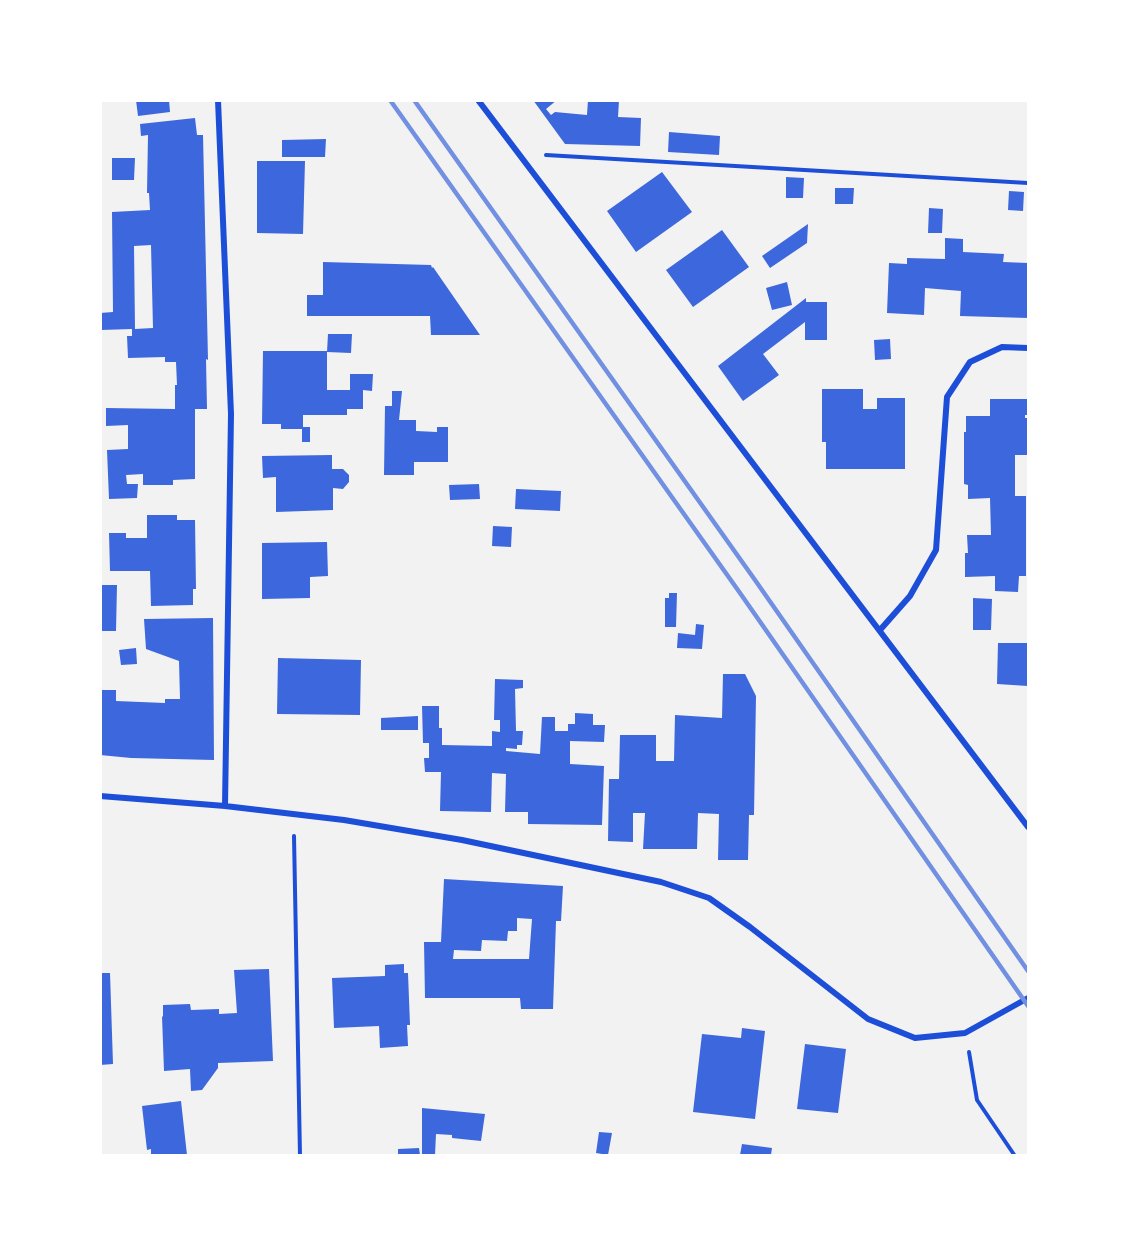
<!DOCTYPE html>
<html>
<head>
<meta charset="utf-8">
<style>
	body { margin:0 }
	#map { position:relative; width:1129px; height:1256px; overflow:hidden; background:#f2f2f2; font-family:Ubuntu,sans-serif }
	canvas { display:block }
	.frame { position:absolute; inset:0; border:102px solid #fff; pointer-events:none }
</style>
</head>
<body>
<div id="map">
<canvas width="1129" height="1256"></canvas>
<div class="frame"></div>
</div>
<script>
const c = document.querySelector('canvas').getContext('2d');
c.lineJoin = 'round';
function fill(path, color) {
  c.fillStyle = color;
  c.fill(path, 'evenodd');
}
function strokePath(path, color, width, dash) {
  c.strokeStyle = color;
  c.lineWidth = width;
  c.lineCap = dash ? 'butt' : 'round';
  c.setLineDash(dash || []);
  c.stroke(path);
}
const building = new Path2D(`
	M 136,100 L 169,100 L 170,112 L 138,116 Z
	M 533,100 L 557,100 L 546,109 L 551,115 L 555,112 L 587,115 L 588,100 L 619,100 L 618,117 L 641,118 L 640,146 L 565,144 Z
	M 195,118 L 197,135 L 203,135 L 208,360 L 206,359 L 207,409 L 195,409 L 195,479 L 173,480 L 173,485 L 143,485 L 143,474 L 126,475 L 127,484 L 138,484 L 137,498 L 109,499 L 107,450 L 128,449 L 128,425 L 106,426 L 106,408 L 175,409 L 175,385 L 177,385 L 176,362 L 165,362 L 165,357 L 128,358 L 127,336 L 132,336 L 132,329 L 101,330 L 100,313 L 113,312 L 112,212 L 150,210 L 149,193 L 147,193 L 148,135 L 141,136 L 140,124 ZM 151,245 L 153,328 L 135,329 L 134,246 Z
	M 669,132 L 720,136 L 719,155 L 668,152 Z
	M 326,139 L 325,157 L 282,157 L 282,140 Z
	M 112,158 L 135,158 L 134,180 L 112,180 Z
	M 257,161 L 305,161 L 303,234 L 257,233 Z
	M 662,172 L 692,212 L 636,252 L 607,211 Z
	M 786,177 L 804,178 L 803,198 L 786,198 Z
	M 835,188 L 854,188 L 853,204 L 835,204 Z
	M 1009,191 L 1024,192 L 1023,211 L 1008,210 Z
	M 929,208 L 943,209 L 942,233 L 928,233 Z
	M 808,224 L 807,243 L 770,268 L 762,256 Z
	M 722,230 L 749,267 L 693,307 L 666,270 Z
	M 945,238 L 963,239 L 963,252 L 1004,254 L 1003,262 L 1028,263 L 1028,318 L 960,316 L 961,291 L 925,288 L 924,315 L 887,313 L 889,263 L 907,264 L 907,258 L 945,259 Z
	M 323,262 L 431,265 L 432,268 L 433,267 L 480,335 L 431,335 L 430,316 L 307,316 L 307,295 L 323,295 Z
	M 787,282 L 792,305 L 772,310 L 766,288 Z
	M 806,298 L 806,302 L 827,302 L 827,340 L 805,340 L 805,322 L 763,354 L 779,375 L 743,401 L 718,366 Z
	M 328,334 L 352,334 L 351,353 L 327,352 Z
	M 890,339 L 891,359 L 875,360 L 874,340 Z
	M 263,351 L 327,351 L 327,390 L 350,390 L 350,374 L 373,374 L 372,391 L 363,390 L 363,409 L 347,409 L 347,415 L 303,415 L 303,427 L 310,427 L 310,442 L 302,442 L 302,429 L 281,429 L 281,424 L 262,424 Z
	M 822,389 L 863,389 L 863,409 L 877,409 L 877,398 L 905,398 L 905,469 L 826,469 L 826,442 L 822,442 Z
	M 392,391 L 402,391 L 399,420 L 416,420 L 416,431 L 437,432 L 437,427 L 448,427 L 448,462 L 414,462 L 414,475 L 384,475 L 385,406 L 392,406 Z
	M 990,399 L 1028,399 L 1028,415 L 1025,415 L 1025,418 L 1028,418 L 1028,455 L 1015,455 L 1015,496 L 1026,496 L 1026,576 L 1019,576 L 1018,592 L 995,591 L 995,576 L 965,577 L 965,553 L 968,553 L 967,535 L 991,535 L 990,498 L 968,499 L 968,485 L 964,484 L 964,432 L 966,432 L 966,416 L 990,416 Z
	M 332,455 L 332,469 L 343,469 L 349,475 L 349,482 L 343,489 L 333,488 L 333,510 L 276,512 L 276,477 L 263,478 L 262,456 Z
	M 479,484 L 480,499 L 450,500 L 449,485 Z
	M 516,489 L 561,491 L 560,511 L 515,509 Z
	M 147,515 L 177,515 L 177,520 L 195,520 L 196,589 L 193,589 L 193,605 L 151,606 L 150,571 L 110,571 L 109,533 L 126,533 L 126,538 L 147,538 Z
	M 493,526 L 512,527 L 511,547 L 492,546 Z
	M 327,542 L 328,576 L 310,577 L 310,598 L 262,599 L 262,543 Z
	M 100,585 L 117,585 L 116,631 L 100,631 Z
	M 669,593 L 677,593 L 676,627 L 665,627 L 665,598 L 669,598 Z
	M 973,598 L 992,599 L 991,630 L 973,630 Z
	M 213,618 L 214,760 L 131,758 L 100,755 L 100,690 L 116,690 L 116,701 L 165,703 L 165,699 L 180,699 L 179,661 L 146,649 L 144,619 Z
	M 696,624 L 704,625 L 702,649 L 677,648 L 678,633 L 695,635 Z
	M 998,643 L 1028,643 L 1028,686 L 997,684 Z
	M 136,648 L 137,664 L 121,665 L 119,650 Z
	M 278,658 L 361,660 L 360,715 L 277,714 Z
	M 723,674 L 745,674 L 756,696 L 754,815 L 749,815 L 748,860 L 718,860 L 719,814 L 698,813 L 697,849 L 643,849 L 645,813 L 633,813 L 633,842 L 608,841 L 609,779 L 619,779 L 620,735 L 656,735 L 656,761 L 674,761 L 675,715 L 722,718 Z
	M 495,679 L 523,680 L 523,688 L 515,689 L 516,731 L 523,731 L 522,745 L 517,745 L 517,749 L 506,748 L 506,751 L 540,754 L 542,717 L 555,717 L 555,731 L 568,731 L 568,724 L 575,724 L 575,713 L 593,714 L 593,725 L 605,725 L 604,742 L 570,741 L 570,764 L 604,766 L 602,825 L 528,824 L 528,812 L 505,812 L 506,774 L 492,773 L 491,812 L 440,811 L 441,772 L 425,772 L 424,758 L 429,758 L 429,743 L 423,743 L 422,706 L 439,706 L 439,728 L 442,728 L 442,745 L 492,746 L 492,731 L 500,732 L 500,720 L 494,720 Z
	M 418,716 L 418,730 L 381,730 L 381,718 Z
	M 444,879 L 563,886 L 561,921 L 556,921 L 553,1009 L 521,1009 L 520,998 L 425,998 L 424,942 L 441,942 ZM 517,918 L 532,919 L 529,959 L 453,959 L 454,950 L 481,951 L 482,940 L 507,941 L 508,931 L 517,931 Z
	M 404,964 L 404,973 L 408,973 L 410,1025 L 407,1025 L 408,1046 L 380,1048 L 379,1026 L 334,1028 L 332,978 L 385,976 L 385,965 Z
	M 269,969 L 273,1061 L 218,1063 L 218,1068 L 202,1090 L 191,1091 L 190,1069 L 164,1071 L 162,1016 L 163,1017 L 163,1005 L 190,1004 L 191,1010 L 219,1009 L 219,1014 L 237,1013 L 234,970 Z
	M 100,973 L 110,973 L 113,1064 L 100,1065 Z
	M 742,1028 L 765,1031 L 755,1119 L 693,1112 L 702,1034 L 741,1038 Z
	M 805,1044 L 846,1049 L 838,1113 L 797,1109 Z
	M 181,1101 L 187,1155 L 151,1155 L 151,1149 L 147,1150 L 142,1106 Z
	M 422,1108 L 485,1114 L 481,1141 L 452,1138 L 452,1135 L 436,1134 L 435,1155 L 422,1155 Z
	M 599,1132 L 612,1133 L 608,1155 L 596,1153 Z
	M 742,1144 L 772,1148 L 771,1155 L 740,1155 Z
	M 419,1148 L 420,1155 L 398,1155 L 398,1149 Z`);
const path = new Path2D(`
	M 546,155 L 1028,183
	M 294,836 L 300,1156
	M 969,1052 L 977,1100 L 1015,1156`);
const minor = new Path2D(`
	M 218,100 L 231,414 L 225,806
	M 478,100 L 1028,827
	M 880,630 L 910,596 L 936,550 L 947,397 L 970,362 L 1002,347 L 1028,348
	M 100,796 L 225,806 L 344,820 L 462,840 L 661,882 L 709,898 L 750,927 L 868,1019 L 915,1038 L 965,1033 L 1028,998`);
const rail = new Path2D(`
	M 390,100 L 740,593 L 1028,1006
	M 414,100 L 755,580 L 1028,971`);
fill(building, '#3d67dc');
strokePath(path, '#1d4ed8', 4);
strokePath(minor, '#1d4ed8', 6);
strokePath(rail, '#7290e2', 4.5);
</script>
</body>
</html>
